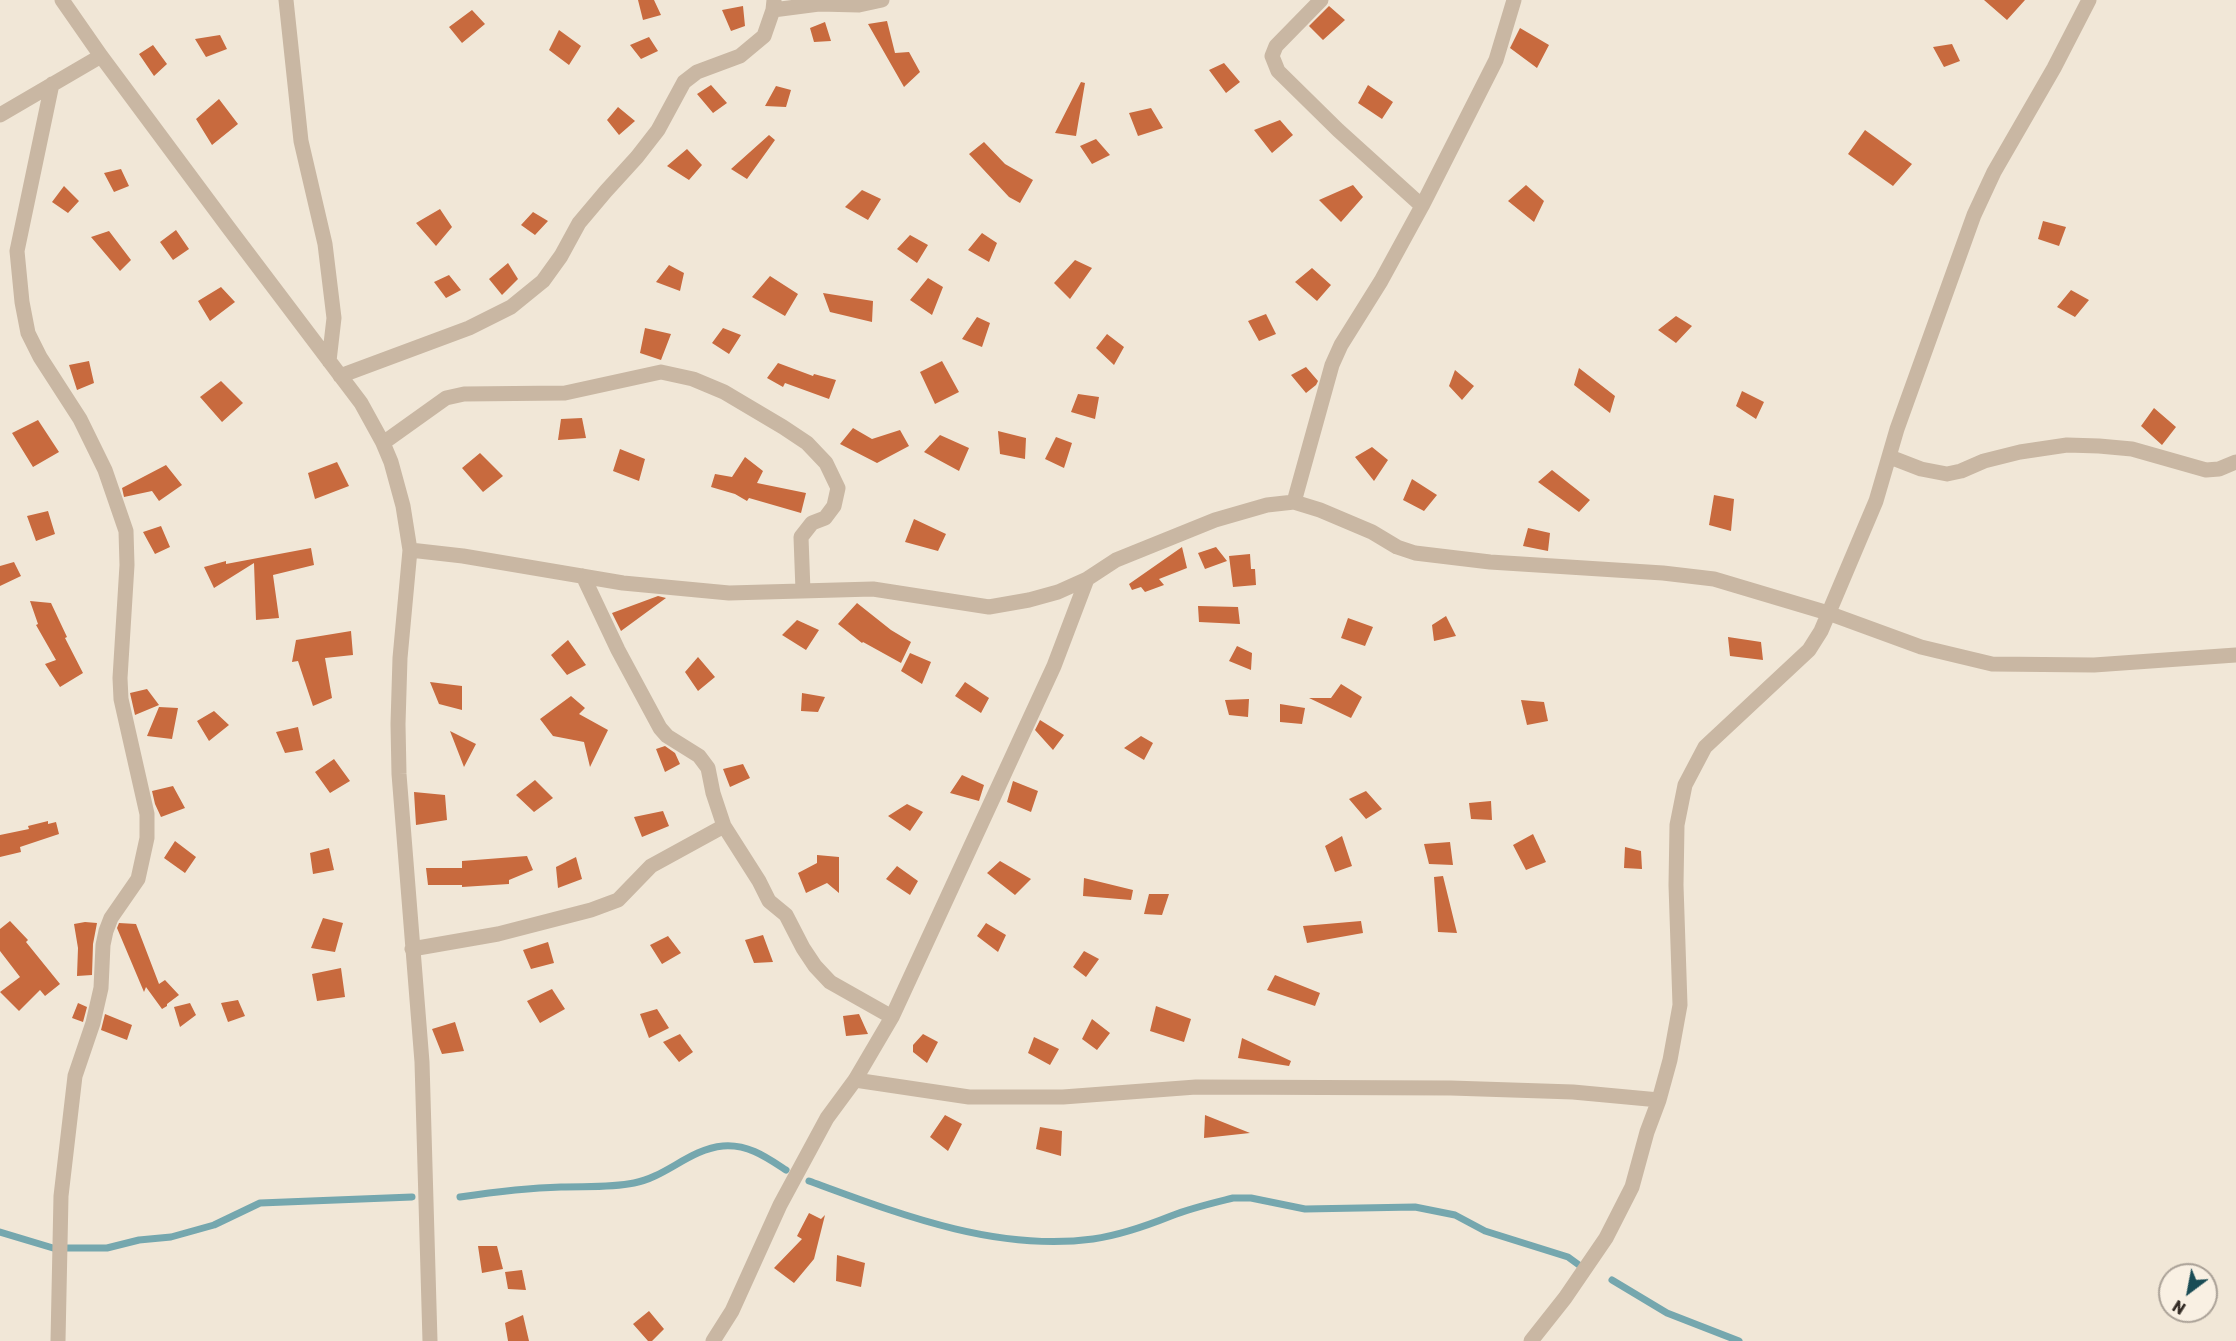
<!DOCTYPE html>
<html>
<head>
<meta charset="utf-8">
<style>
	body { margin:0 }
	#map { position:relative; width:2236px; height:1341px; overflow:hidden; background:#f1e7d7; font-family:Rubik,sans-serif }
	canvas { display:block }
	.north { position:absolute; left:2158px; top:1263px; width:60px; height:60px; box-sizing:border-box; background:#f9f0e3; border:2px solid #aaa197; border-radius:50%; rotate:212deg; font-size:16px; font-weight:700; line-height:24px; text-align:center; color:#332b25 }
	.north::after { content:''; display:block; margin:auto; width:21px; height:27px; background:#1a4c55; clip-path:polygon(50% 0,100% 100%,50% 72%,0 100%) }
</style>
</head>
<body>
<div id="map">
<canvas width="2236" height="1341"></canvas>
<div class="north">N</div>
</div>
<script>
const c = document.querySelector('canvas').getContext('2d');
c.lineJoin = 'round';
function strokePath(path, color, width, dash) {
  c.strokeStyle = color;
  c.lineWidth = width;
  c.lineCap = dash ? 'butt' : 'round';
  c.setLineDash(dash || []);
  c.stroke(path);
}
function fill(path, color) {
  c.fillStyle = color;
  c.fill(path, 'evenodd');
}
const stream = new Path2D(`
	M 809,1181 C 899,1214 996,1252 1093,1239 C 1121,1235 1146,1226 1171,1216 C 1191,1208 1213,1203 1233,1198 L 1251,1198 L 1305,1209 L 1415,1207 L 1455,1215 L 1485,1231 L 1568,1257 L 1579,1265
	M 460,1197 C 494,1192 526,1188 561,1187 C 585,1186 610,1188 634,1183 C 666,1177 690,1149 723,1146 C 748,1144 766,1157 786,1170
	M 0,1232 L 53,1248 L 107,1248 L 139,1240 L 171,1237 L 214,1225 L 260,1203 L 412,1197
	M 1612,1280 L 1667,1313 L 1739,1341`);
const building = new Path2D(`
	M 638,0 L 654,0 L 661,15 L 643,20 Z
	M 1984,0 L 2025,0 L 2007,20 Z
	M 743,6 L 745,26 L 731,31 L 722,10 Z
	M 1329,6 L 1345,20 L 1323,40 L 1309,26 Z
	M 472,10 L 485,24 L 462,43 L 449,27 Z
	M 887,21 L 895,53 L 909,52 L 920,72 L 904,87 L 868,24 Z
	M 825,22 L 831,41 L 814,42 L 810,28 Z
	M 1520,28 L 1549,45 L 1537,68 L 1510,48 Z
	M 559,30 L 581,46 L 569,65 L 549,50 Z
	M 220,35 L 227,49 L 206,57 L 195,39 Z
	M 649,37 L 658,51 L 641,59 L 630,45 Z
	M 1952,44 L 1960,61 L 1944,67 L 1933,47 Z
	M 153,45 L 167,64 L 154,76 L 139,54 Z
	M 1224,63 L 1240,82 L 1226,93 L 1209,70 Z
	M 1081,82 L 1085,83 L 1076,136 L 1055,133 Z
	M 711,85 L 727,103 L 713,113 L 697,94 Z
	M 1368,85 L 1393,102 L 1382,119 L 1358,103 Z
	M 776,86 L 791,90 L 786,107 L 765,106 Z
	M 219,99 L 238,124 L 212,145 L 196,119 Z
	M 618,107 L 635,121 L 619,135 L 607,120 Z
	M 1151,108 L 1163,128 L 1138,136 L 1129,113 Z
	M 1280,120 L 1293,135 L 1272,153 L 1254,130 Z
	M 1865,130 L 1912,164 L 1893,186 L 1848,154 Z
	M 769,135 L 775,140 L 747,179 L 731,169 Z
	M 1096,139 L 1110,155 L 1092,164 L 1080,146 Z
	M 984,142 L 1005,164 L 1033,180 L 1020,203 L 1009,197 L 969,154 Z
	M 687,149 L 702,165 L 689,180 L 667,166 Z
	M 121,169 L 129,186 L 114,192 L 104,173 Z
	M 1353,185 L 1363,197 L 1341,222 L 1319,200 Z
	M 1526,185 L 1544,201 L 1534,222 L 1508,201 Z
	M 64,186 L 79,201 L 68,213 L 52,202 Z
	M 862,190 L 881,199 L 868,220 L 845,207 Z
	M 440,209 L 452,227 L 436,246 L 416,223 Z
	M 533,212 L 548,221 L 535,235 L 521,225 Z
	M 2043,221 L 2066,227 L 2059,246 L 2038,239 Z
	M 176,230 L 189,249 L 173,260 L 160,242 Z
	M 109,231 L 131,260 L 120,271 L 91,237 Z
	M 982,233 L 997,243 L 989,262 L 968,250 Z
	M 910,235 L 928,245 L 917,263 L 897,249 Z
	M 1075,260 L 1092,268 L 1070,299 L 1054,283 Z
	M 508,263 L 518,279 L 502,295 L 489,279 Z
	M 669,265 L 684,273 L 680,291 L 656,282 Z
	M 1312,268 L 1331,285 L 1317,301 L 1295,282 Z
	M 449,275 L 461,290 L 446,298 L 434,282 Z
	M 770,276 L 798,294 L 785,316 L 752,297 Z
	M 928,278 L 943,287 L 932,315 L 910,300 Z
	M 221,287 L 235,302 L 210,321 L 198,301 Z
	M 2071,290 L 2089,300 L 2075,317 L 2057,307 Z
	M 823,293 L 873,301 L 872,322 L 830,312 Z
	M 1266,314 L 1276,334 L 1259,341 L 1248,321 Z
	M 1676,316 L 1692,326 L 1676,343 L 1658,330 Z
	M 977,317 L 990,323 L 982,347 L 962,339 Z
	M 645,328 L 671,334 L 661,360 L 640,353 Z
	M 723,328 L 741,335 L 729,354 L 712,343 Z
	M 1107,334 L 1124,347 L 1114,365 L 1096,348 Z
	M 89,361 L 94,383 L 77,390 L 69,365 Z
	M 942,361 L 959,392 L 935,404 L 920,372 Z
	M 778,363 L 813,376 L 814,374 L 836,380 L 829,399 L 785,383 L 783,387 L 767,378 Z
	M 1306,367 L 1318,381 L 1316,385 L 1306,393 L 1291,375 Z
	M 1579,368 L 1615,396 L 1610,413 L 1574,385 Z
	M 1455,370 L 1474,386 L 1462,400 L 1449,386 Z
	M 221,381 L 243,403 L 222,422 L 200,397 Z
	M 1742,391 L 1764,402 L 1756,419 L 1736,406 Z
	M 1078,394 L 1099,397 L 1095,419 L 1071,412 Z
	M 2154,408 L 2176,427 L 2162,445 L 2141,426 Z
	M 582,418 L 586,438 L 558,440 L 561,419 Z
	M 38,420 L 59,452 L 33,467 L 12,433 Z
	M 853,428 L 872,439 L 900,430 L 909,446 L 877,463 L 840,444 Z
	M 998,431 L 1026,438 L 1025,459 L 1000,454 Z
	M 940,435 L 969,448 L 959,471 L 924,452 Z
	M 1056,437 L 1072,443 L 1064,468 L 1045,459 Z
	M 1372,447 L 1388,460 L 1374,481 L 1355,457 Z
	M 620,449 L 645,459 L 639,481 L 613,471 Z
	M 480,453 L 503,476 L 483,492 L 462,468 Z
	M 745,457 L 763,471 L 757,483 L 806,493 L 801,513 L 749,498 L 747,501 L 735,494 L 711,487 L 715,474 L 732,477 Z
	M 337,462 L 349,486 L 315,499 L 308,473 Z
	M 166,465 L 182,485 L 159,501 L 152,491 L 124,497 L 122,488 Z
	M 1552,470 L 1590,500 L 1579,512 L 1538,482 Z
	M 1412,479 L 1437,495 L 1424,511 L 1403,500 Z
	M 1714,495 L 1734,499 L 1731,531 L 1709,525 Z
	M 48,511 L 55,534 L 36,541 L 27,516 Z
	M 914,519 L 946,534 L 938,551 L 905,542 Z
	M 161,526 L 170,547 L 155,554 L 143,532 Z
	M 1528,528 L 1550,533 L 1548,551 L 1523,546 Z
	M 1182,547 L 1187,568 L 1159,579 L 1164,585 L 1145,592 L 1141,587 L 1132,590 L 1129,584 Z
	M 1216,547 L 1227,561 L 1205,569 L 1198,553 Z
	M 311,548 L 314,565 L 273,575 L 279,618 L 256,620 L 254,563 L 214,588 L 204,567 L 226,561 L 226,564 Z
	M 1250,554 L 1251,569 L 1255,569 L 1256,585 L 1233,587 L 1229,556 Z
	M 14,562 L 21,576 L 0,586 L 0,566 Z
	M 658,596 L 666,598 L 621,631 L 612,613 Z
	M 30,601 L 51,603 L 67,637 L 65,638 L 83,673 L 60,687 L 45,664 L 56,660 L 36,625 L 38,624 Z
	M 857,603 L 891,630 L 911,642 L 901,663 L 863,642 L 862,643 L 838,624 Z
	M 1198,606 L 1238,607 L 1240,624 L 1199,622 Z
	M 1446,616 L 1456,636 L 1434,641 L 1432,625 Z
	M 1348,618 L 1373,627 L 1365,646 L 1341,638 Z
	M 797,620 L 819,630 L 806,650 L 782,635 Z
	M 351,631 L 353,655 L 325,658 L 332,698 L 313,706 L 298,661 L 292,662 L 296,640 Z
	M 1728,637 L 1761,642 L 1763,660 L 1730,656 Z
	M 568,640 L 586,665 L 567,675 L 551,655 Z
	M 1237,646 L 1252,653 L 1251,670 L 1229,661 Z
	M 910,653 L 931,662 L 922,684 L 901,671 Z
	M 698,657 L 715,677 L 698,691 L 685,672 Z
	M 430,682 L 462,686 L 462,710 L 439,704 Z
	M 965,682 L 989,698 L 981,713 L 955,696 Z
	M 1341,684 L 1362,697 L 1351,718 L 1309,698 L 1331,698 Z
	M 147,689 L 159,705 L 135,715 L 130,693 Z
	M 802,693 L 825,697 L 818,712 L 801,711 Z
	M 571,696 L 585,708 L 579,714 L 608,730 L 590,767 L 584,742 L 553,736 L 540,719 Z
	M 1249,699 L 1248,717 L 1229,715 L 1225,700 Z
	M 1521,700 L 1544,702 L 1548,721 L 1527,725 Z
	M 1280,704 L 1305,708 L 1302,724 L 1280,722 Z
	M 159,707 L 178,708 L 172,739 L 147,736 Z
	M 214,711 L 229,725 L 209,741 L 197,721 Z
	M 1040,720 L 1064,735 L 1053,750 L 1035,730 Z
	M 298,727 L 303,750 L 285,753 L 276,732 Z
	M 450,731 L 476,744 L 464,767 Z
	M 1141,736 L 1153,743 L 1144,760 L 1124,748 Z
	M 665,746 L 675,753 L 680,764 L 665,772 L 656,749 Z
	M 334,759 L 350,781 L 330,793 L 315,772 Z
	M 743,764 L 750,778 L 730,787 L 723,769 Z
	M 962,775 L 984,785 L 979,801 L 950,793 Z
	M 535,780 L 553,798 L 534,812 L 516,795 Z
	M 1013,781 L 1038,791 L 1031,812 L 1007,802 Z
	M 173,786 L 185,808 L 161,817 L 155,804 L 152,791 Z
	M 1366,791 L 1382,809 L 1366,819 L 1349,799 Z
	M 414,792 L 445,795 L 447,820 L 416,825 Z
	M 1491,801 L 1492,820 L 1471,819 L 1469,803 Z
	M 907,804 L 923,812 L 910,831 L 888,816 Z
	M 663,811 L 669,826 L 642,837 L 634,817 Z
	M 48,821 L 48,824 L 56,822 L 59,834 L 20,847 L 21,852 L 0,857 L 0,835 L 29,829 L 28,826 Z
	M 1533,834 L 1546,862 L 1526,870 L 1513,845 Z
	M 1342,836 L 1352,866 L 1335,872 L 1325,846 Z
	M 175,841 L 196,857 L 185,873 L 164,858 Z
	M 1450,842 L 1453,865 L 1429,864 L 1424,844 Z
	M 1625,847 L 1641,851 L 1642,869 L 1624,868 Z
	M 329,848 L 334,870 L 313,874 L 310,853 Z
	M 817,855 L 839,857 L 839,893 L 827,883 L 806,893 L 798,873 L 817,863 Z
	M 527,856 L 533,870 L 509,880 L 509,884 L 462,887 L 462,885 L 428,885 L 426,868 L 462,868 L 462,861 Z
	M 576,857 L 582,879 L 558,888 L 556,867 Z
	M 1000,861 L 1031,879 L 1015,895 L 987,873 Z
	M 897,866 L 918,881 L 910,895 L 886,879 Z
	M 1443,876 L 1457,933 L 1438,932 L 1434,877 Z
	M 1084,878 L 1133,890 L 1131,900 L 1083,896 Z
	M 1149,894 L 1169,894 L 1162,915 L 1144,914 Z
	M 323,918 L 343,923 L 335,952 L 311,948 Z
	M 10,921 L 28,940 L 26,942 L 60,984 L 45,996 L 40,990 L 19,1011 L 0,992 L 20,977 L 0,951 L 0,929 Z
	M 1361,921 L 1363,933 L 1307,943 L 1303,926 Z
	M 85,922 L 97,923 L 93,944 L 92,975 L 77,976 L 78,948 L 74,924 Z
	M 119,923 L 136,924 L 159,984 L 165,980 L 179,995 L 167,1004 L 167,1006 L 162,1009 L 146,987 L 144,992 L 117,928 Z
	M 986,923 L 1006,935 L 998,952 L 977,936 Z
	M 763,935 L 773,962 L 754,963 L 745,940 Z
	M 668,936 L 681,953 L 662,964 L 650,945 Z
	M 548,942 L 554,963 L 531,969 L 523,950 Z
	M 1084,951 L 1099,959 L 1086,977 L 1073,967 Z
	M 341,968 L 345,997 L 317,1001 L 312,974 Z
	M 1275,975 L 1320,993 L 1315,1006 L 1267,990 Z
	M 552,989 L 565,1009 L 540,1023 L 527,1001 Z
	M 238,1000 L 245,1016 L 228,1022 L 221,1003 Z
	M 78,1003 L 87,1007 L 83,1022 L 72,1018 Z
	M 190,1003 L 196,1015 L 180,1027 L 174,1007 Z
	M 1156,1006 L 1191,1019 L 1184,1042 L 1150,1031 Z
	M 657,1009 L 669,1028 L 649,1038 L 640,1014 Z
	M 105,1014 L 132,1025 L 127,1040 L 101,1030 Z
	M 859,1014 L 868,1034 L 846,1036 L 843,1016 Z
	M 1092,1019 L 1110,1033 L 1097,1050 L 1082,1039 Z
	M 455,1022 L 464,1051 L 442,1054 L 432,1029 Z
	M 680,1034 L 693,1052 L 679,1062 L 663,1042 Z
	M 923,1034 L 938,1042 L 927,1063 L 913,1052 L 913,1045 Z
	M 1034,1037 L 1059,1049 L 1050,1065 L 1028,1053 Z
	M 1242,1038 L 1291,1061 L 1289,1066 L 1238,1058 Z
	M 945,1115 L 962,1124 L 948,1151 L 930,1137 Z
	M 1205,1115 L 1250,1133 L 1204,1138 Z
	M 1040,1127 L 1062,1131 L 1061,1156 L 1036,1149 Z
	M 809,1213 L 821,1219 L 825,1215 L 814,1259 L 794,1283 L 774,1268 L 802,1239 L 797,1236 Z
	M 478,1246 L 497,1246 L 503,1269 L 482,1273 Z
	M 837,1255 L 865,1263 L 861,1287 L 836,1281 Z
	M 522,1270 L 526,1290 L 508,1289 L 505,1272 Z
	M 649,1311 L 664,1329 L 652,1341 L 648,1341 L 633,1324 Z
	M 523,1315 L 529,1341 L 508,1341 L 505,1323 Z`);
const minor = new Path2D(`
	M 62,0 L 101,56 L 228,227 L 361,403 L 383,443 L 391,462 L 403,506 L 410,550 L 400,658 L 398,724 L 399,774 L 422,1062 L 430,1341
	M 286,0 L 301,141 L 325,244 L 334,318 L 329,361
	M 1321,0 L 1276,46 L 1272,56 L 1278,71 L 1338,130 L 1422,206
	M 773,10 L 819,4 L 859,5 L 882,0
	M 52,84 L 17,251 L 22,302 L 28,333 L 40,357 L 80,419 L 105,470 L 126,531 L 127,565 L 120,678 L 121,699 L 147,814 L 147,838 L 138,879 L 111,918 L 106,931 L 103,945 L 101,988 L 93,1023 L 75,1076 L 61,1196 L 58,1341
	M 0,115 L 101,56
	M 340,376 L 469,328 L 511,307 L 543,281 L 561,256 L 579,223 L 606,191 L 637,157 L 658,130 L 684,82 L 697,72 L 740,56 L 764,36 L 773,10 L 774,0
	M 383,443 L 446,398 L 464,394 L 565,393 L 661,372 L 693,379 L 724,392 L 783,427 L 807,443 L 826,463 L 838,488 L 834,506 L 825,518 L 812,523 L 801,537 L 803,591
	M 1890,457 L 1921,469 L 1947,474 L 1961,471 L 1984,461 L 2020,452 L 2067,445 L 2099,446 L 2132,449 L 2206,470 L 2219,469 L 2236,462
	M 1294,502 L 1332,365 L 1341,345 L 1381,281 L 1422,206 L 1496,60 L 1514,0
	M 410,550 L 463,556 L 623,583 L 729,593 L 873,589 L 989,607 L 1029,600 L 1058,592 L 1087,579 L 1116,560 L 1215,520 L 1267,505 L 1294,502 L 1320,510 L 1372,532 L 1397,547 L 1415,553 L 1490,562 L 1663,573 L 1714,579 L 1828,613 L 1921,647 L 1992,664 L 2094,665 L 2236,655
	M 583,576 L 618,650 L 660,728 L 667,736 L 699,756 L 708,768 L 713,793 L 724,826 L 759,881 L 769,901 L 786,915 L 803,948 L 815,966 L 830,982 L 892,1017
	M 412,949 L 498,934 L 591,910 L 618,900 L 651,866 L 724,826
	M 855,1080 L 969,1097 L 1063,1097 L 1196,1087 L 1451,1088 L 1573,1092 L 1659,1100
	M 713,1341 L 732,1311 L 780,1205 L 827,1118 L 855,1080 L 892,1017 L 1054,666 L 1087,579
	M 1531,1341 L 1565,1298 L 1606,1238 L 1632,1187 L 1647,1132 L 1659,1100 L 1670,1060 L 1680,1005 L 1676,885 L 1677,825 L 1685,785 L 1705,747 L 1809,650 L 1821,631 L 1876,501 L 1897,429 L 1974,215 L 1994,172 L 2054,68 L 2089,0`);
strokePath(stream, '#75a7ae', 7);
fill(building, '#c86a3e');
strokePath(minor, '#c9b7a3', 15);
</script>
</body>
</html>
